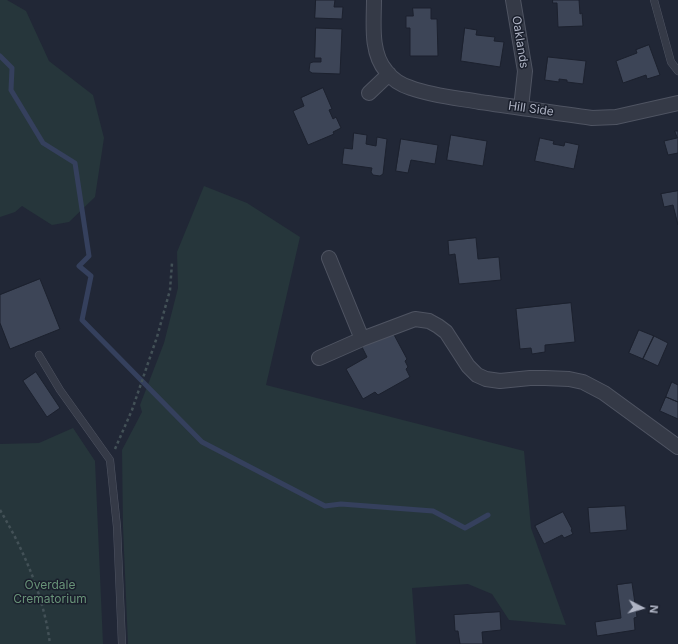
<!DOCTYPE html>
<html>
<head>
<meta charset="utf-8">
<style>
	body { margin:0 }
	#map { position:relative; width:678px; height:644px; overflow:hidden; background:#212736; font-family:Inter,sans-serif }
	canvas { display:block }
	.north { position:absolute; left:622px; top:588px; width:40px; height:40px; -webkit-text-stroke:3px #1a1f2c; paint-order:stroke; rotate:96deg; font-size:11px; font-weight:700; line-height:16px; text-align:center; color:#afb4c4 }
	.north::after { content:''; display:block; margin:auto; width:14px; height:18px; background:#afb4c4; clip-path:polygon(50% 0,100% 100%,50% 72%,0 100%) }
</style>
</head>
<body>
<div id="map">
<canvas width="678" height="644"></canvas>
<div class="north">N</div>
</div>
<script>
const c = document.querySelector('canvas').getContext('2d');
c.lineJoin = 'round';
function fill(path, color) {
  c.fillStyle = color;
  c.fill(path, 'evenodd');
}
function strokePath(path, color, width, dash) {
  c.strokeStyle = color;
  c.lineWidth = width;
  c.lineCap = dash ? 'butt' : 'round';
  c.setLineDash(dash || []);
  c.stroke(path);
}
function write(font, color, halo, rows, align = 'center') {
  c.font = font + ' Inter,sans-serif';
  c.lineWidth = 3;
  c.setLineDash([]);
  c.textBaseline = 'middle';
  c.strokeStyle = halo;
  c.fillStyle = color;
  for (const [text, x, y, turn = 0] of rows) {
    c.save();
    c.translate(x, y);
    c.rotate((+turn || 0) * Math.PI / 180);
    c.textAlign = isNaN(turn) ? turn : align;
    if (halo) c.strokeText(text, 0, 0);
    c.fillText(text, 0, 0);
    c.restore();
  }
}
const green = new Path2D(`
	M 0,0 L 7,0 L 26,11 L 49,61 L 93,95 L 104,138 L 95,197 L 69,222 L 52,225 L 22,206 L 15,212 L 0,217 Z
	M 204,186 L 247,203 L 300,237 L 266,385 L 524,451 L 531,528 L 566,625 L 509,620 L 492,594 L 468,584 L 412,588 L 416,644 L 128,644 L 123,527 L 122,450 L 142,412 L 140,405 L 164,343 L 178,288 L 177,252 Z
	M 73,428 L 95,461 L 103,644 L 0,644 L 0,444 L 39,443 Z`);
const stream = new Path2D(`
	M 0,56 L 12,68 L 11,90 L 43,143 L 75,163 L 89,256 L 79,266 L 91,276 L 82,320 L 202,442 L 325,506 L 341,504 L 433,511 L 465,528 L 488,515`);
const building = new Path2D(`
	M 316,0 L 335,0 L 334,7 L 343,7 L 342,19 L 315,18 Z
	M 553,0 L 579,0 L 580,14 L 582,13 L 583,26 L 558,27 L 557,3 L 553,3 Z
	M 413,8 L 431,8 L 431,19 L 437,19 L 438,56 L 410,56 L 410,28 L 406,28 L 406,16 L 413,16 Z
	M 316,28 L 342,29 L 340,74 L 312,73 L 309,71 L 310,63 L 313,62 L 321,62 L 321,58 L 315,58 Z
	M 465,28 L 477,30 L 476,35 L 495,37 L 494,41 L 504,42 L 500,67 L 461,61 Z
	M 649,45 L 660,75 L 647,79 L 646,75 L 623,83 L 616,61 L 637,53 L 636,50 Z
	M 548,57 L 586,61 L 583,84 L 567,82 L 567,80 L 559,79 L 559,82 L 545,80 Z
	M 323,88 L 332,109 L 329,110 L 333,119 L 336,117 L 341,128 L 333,132 L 334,134 L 308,145 L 293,111 L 304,106 L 301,98 Z
	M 675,131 L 678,131 L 678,153 L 668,155 L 664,141 L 677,138 Z
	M 354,133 L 367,135 L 366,144 L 376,146 L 377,137 L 387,139 L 383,174 L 380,176 L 373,175 L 371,172 L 372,168 L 342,164 L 344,148 L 352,149 Z
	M 451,135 L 487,141 L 483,166 L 447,160 Z
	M 540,138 L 554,141 L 553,144 L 564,146 L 565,142 L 579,145 L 574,169 L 535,161 Z
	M 401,139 L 438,145 L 435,164 L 411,160 L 408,173 L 396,171 Z
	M 678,191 L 678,225 L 673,205 L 664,207 L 661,194 Z
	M 476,238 L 478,259 L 499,257 L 501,280 L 459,284 L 455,254 L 449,255 L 448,241 Z
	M 40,279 L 60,329 L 10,349 L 0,323 L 0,295 Z
	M 571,303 L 575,342 L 545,345 L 545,352 L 532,354 L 531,348 L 520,349 L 516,309 Z
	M 639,330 L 654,336 L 643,359 L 629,353 Z
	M 392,331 L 407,359 L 405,361 L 408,367 L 406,369 L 410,377 L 378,395 L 375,392 L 363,399 L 346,369 L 367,357 L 362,347 Z
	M 654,336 L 668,343 L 658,366 L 643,359 Z
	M 36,372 L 60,408 L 47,417 L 23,381 Z
	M 672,382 L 678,385 L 678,402 L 666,397 Z
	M 666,397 L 678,402 L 678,419 L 660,411 Z
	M 625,506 L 627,530 L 590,533 L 588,508 Z
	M 563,512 L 572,529 L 571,530 L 573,534 L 564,538 L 562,535 L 544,544 L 535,526 Z
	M 632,583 L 637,617 L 634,618 L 635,630 L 597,636 L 595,622 L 621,618 L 617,585 Z
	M 500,612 L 501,630 L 482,632 L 483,644 L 460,644 L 458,631 L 455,631 L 454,615 Z`);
const path = new Path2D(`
	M 115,449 L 132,410 L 157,337 L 170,290 L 172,263
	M 0,510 C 24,550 44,597 50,644`);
const lane = new Path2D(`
	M 654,0 L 671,62 L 678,71
	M 39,355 L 60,390 L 110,460 L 117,527 L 122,644`);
const street = new Path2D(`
	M 374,0 C 374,23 370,52 386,71 C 392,79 401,85 411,88 C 433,96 457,98 480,102 C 517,107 554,113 592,118 L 616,117 L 678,103
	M 513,0 L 525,71 L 521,108
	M 369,93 L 389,74
	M 329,258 L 362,339
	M 319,358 L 362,339 L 415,319 L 429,321 L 438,326 L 446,332 L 468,366 L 477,375 L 486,379 L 500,381 L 530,378 L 545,378 L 569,379 L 583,382 L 604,393 L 678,447`);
const streetNames = [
	["Oaklands",520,42,81],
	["Hill Side",531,109,8]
];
const parkNames = [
	["Overdale",50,585],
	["Crematorium",50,599]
];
fill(green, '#26363b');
strokePath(stream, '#35405d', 5);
fill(building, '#3d4557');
strokePath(building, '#1c212e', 1);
strokePath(lane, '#4f5462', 8);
strokePath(street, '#4f5462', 16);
strokePath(path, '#435157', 2.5, [3, 3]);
strokePath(lane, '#353a47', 7);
strokePath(street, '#353a47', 14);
write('12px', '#afb4c4', '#1a1f2c', streetNames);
write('12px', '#689378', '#1a1f2c', parkNames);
</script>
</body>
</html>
